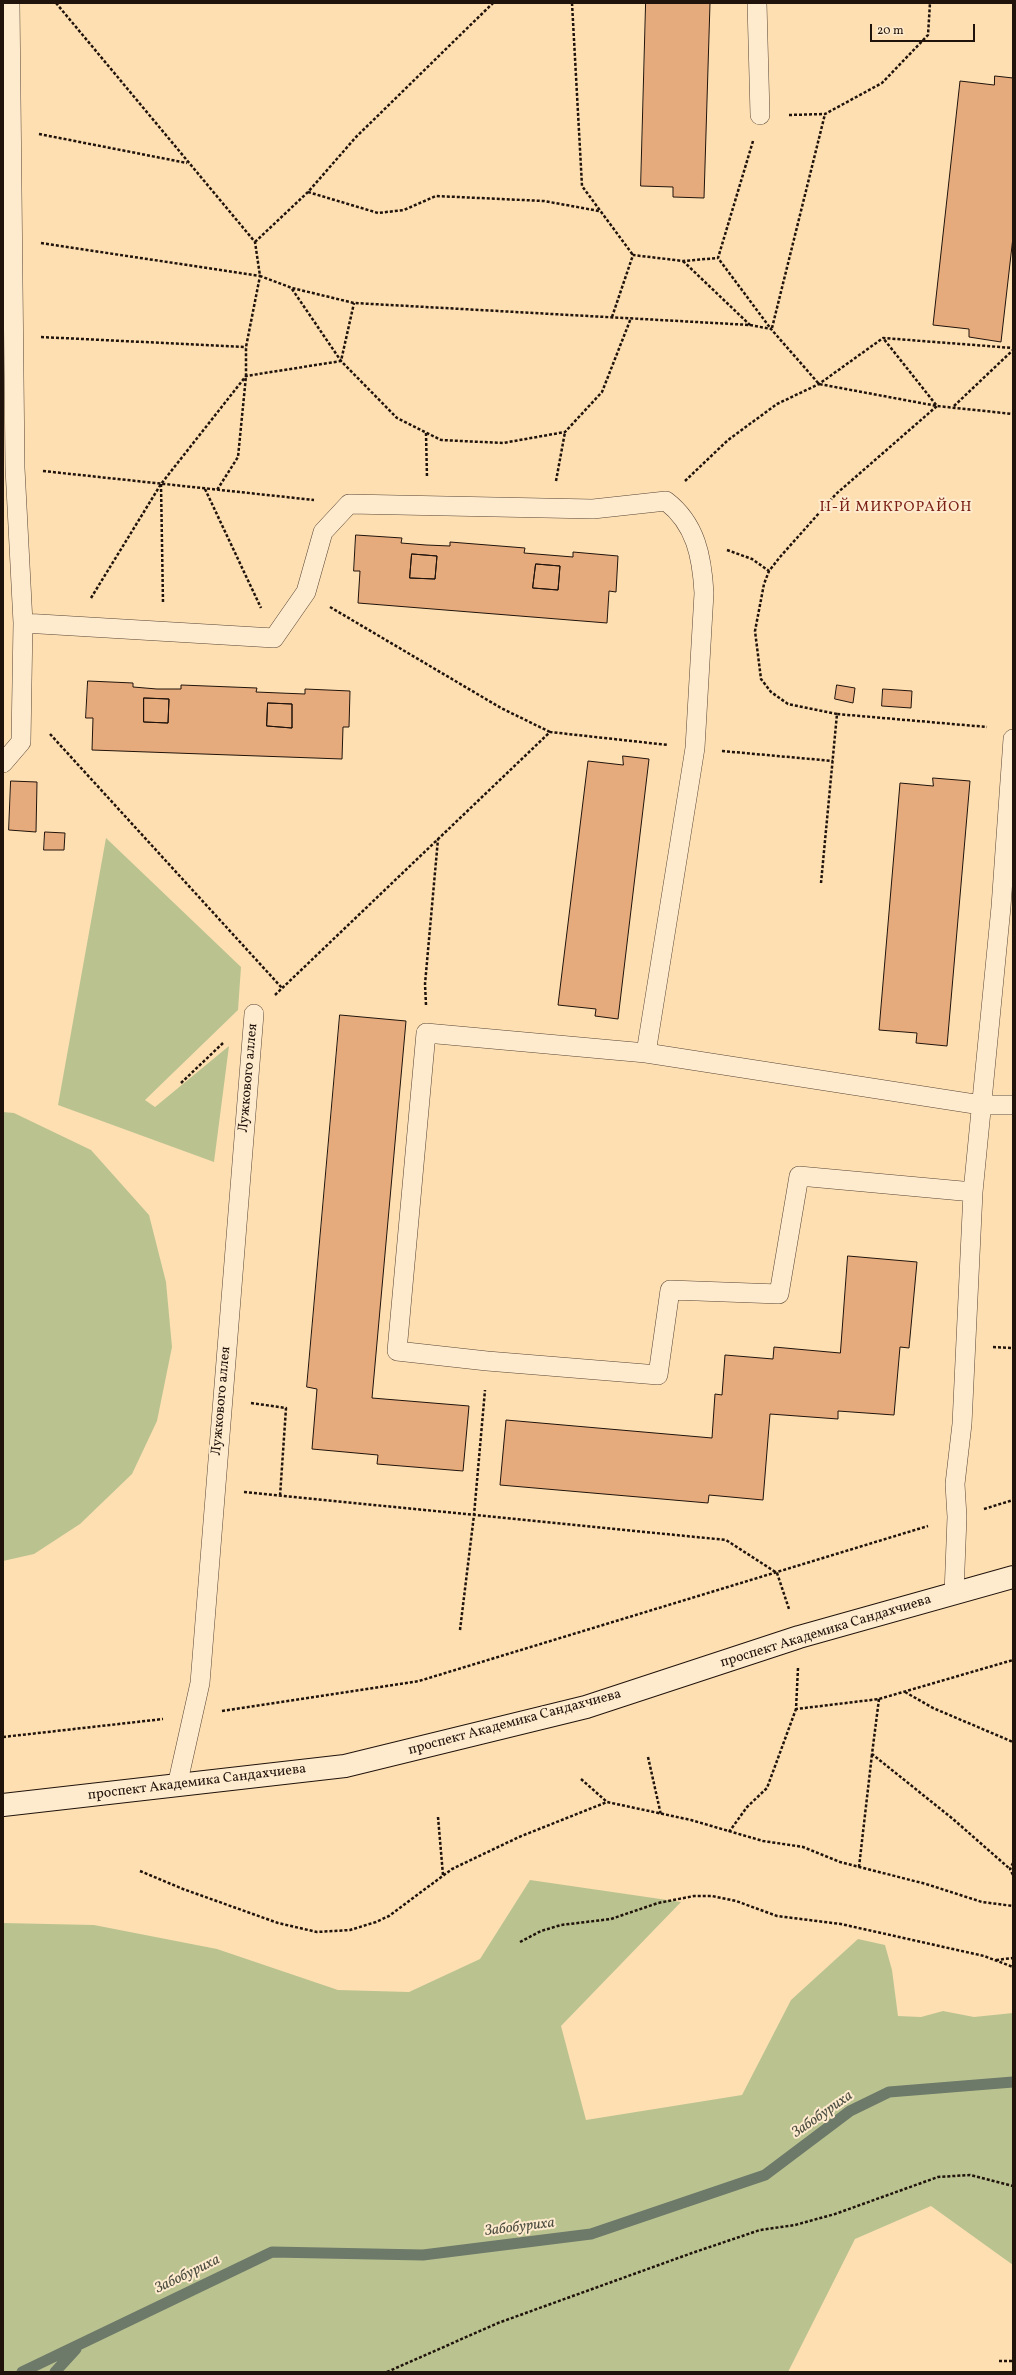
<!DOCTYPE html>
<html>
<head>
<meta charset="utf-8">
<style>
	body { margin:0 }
	#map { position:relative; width:1016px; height:2375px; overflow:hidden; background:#fedfb2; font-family:Vollkorn,serif }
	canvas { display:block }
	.frame { position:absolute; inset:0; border:4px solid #20130b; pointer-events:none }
	.scale { position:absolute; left:870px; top:24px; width:105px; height:18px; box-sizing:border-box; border:2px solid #20130b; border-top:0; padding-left:5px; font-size:12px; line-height:14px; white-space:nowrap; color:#20130b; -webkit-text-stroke:3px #feeacd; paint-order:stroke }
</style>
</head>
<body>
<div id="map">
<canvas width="1016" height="2375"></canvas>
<div class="frame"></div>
<div class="scale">20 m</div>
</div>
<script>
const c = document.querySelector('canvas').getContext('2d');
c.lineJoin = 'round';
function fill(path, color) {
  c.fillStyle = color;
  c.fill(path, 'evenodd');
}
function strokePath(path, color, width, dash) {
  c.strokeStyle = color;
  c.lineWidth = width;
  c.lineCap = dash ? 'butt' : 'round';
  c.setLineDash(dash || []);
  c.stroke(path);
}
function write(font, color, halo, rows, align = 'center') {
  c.font = font + ' Vollkorn,serif';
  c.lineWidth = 4;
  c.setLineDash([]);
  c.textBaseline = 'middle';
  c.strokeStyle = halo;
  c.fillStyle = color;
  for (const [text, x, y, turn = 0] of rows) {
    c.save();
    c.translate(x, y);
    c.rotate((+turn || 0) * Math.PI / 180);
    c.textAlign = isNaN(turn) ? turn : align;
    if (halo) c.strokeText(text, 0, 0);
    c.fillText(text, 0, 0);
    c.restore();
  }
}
const green = new Path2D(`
	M 106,838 L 241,967 L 238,1010 L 145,1100 L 155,1107 L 229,1046 L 214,1162 L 58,1105 Z
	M 3,1112 L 14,1113 L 91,1150 L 149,1215 L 166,1282 L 172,1347 L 157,1421 L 132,1474 L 80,1524 L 34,1554 L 3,1561 Z
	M 530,1880 L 681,1902 L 561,2026 L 586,2120 L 742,2095 L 791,2000 L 858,1939 L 885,1945 L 892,1970 L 898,2016 L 921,2017 L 943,2011 L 974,2017 L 1013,2013 L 1013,2265 L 931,2206 L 855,2239 L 788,2372 L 3,2372 L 3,1923 L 94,1925 L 217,1949 L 338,1990 L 409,1992 L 480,1959 Z`);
const stream = new Path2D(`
	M 22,2372 L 272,2252 L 423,2255 L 591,2234 L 765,2175 L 850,2111 L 889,2092 L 1013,2082
	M 55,2372 L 76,2349`);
const building = new Path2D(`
	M 646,3 L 710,3 L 704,198 L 673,197 L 673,187 L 641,186 Z
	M 995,76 L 1013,78 L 1013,237 L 1001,342 L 969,337 L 969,329 L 933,325 L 960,81 L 994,85 Z
	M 356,535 L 402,538 L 401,543 L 426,545 L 450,546 L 450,542 L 525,548 L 524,553 L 573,557 L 573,552 L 618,556 L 616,592 L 609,591 L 607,623 L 358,603 L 360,571 L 354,571 ZM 412,554 L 437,556 L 435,579 L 410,578 ZM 536,564 L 560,566 L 558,590 L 533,588 Z
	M 412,554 L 437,556 L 435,579 L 410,578 Z
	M 536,564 L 560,566 L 558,590 L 533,588 Z
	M 88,681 L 133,683 L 133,687 L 157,689 L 181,689 L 181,685 L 257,688 L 256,692 L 280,693 L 305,694 L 305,689 L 350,691 L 349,727 L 343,727 L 342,759 L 92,750 L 93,718 L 86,718 ZM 144,698 L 169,699 L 168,723 L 144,722 ZM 268,703 L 292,704 L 292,728 L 267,726 Z
	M 837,685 L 855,688 L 853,703 L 835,699 Z
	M 883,689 L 912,691 L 911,708 L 882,706 Z
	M 144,698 L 169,699 L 168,723 L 144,722 Z
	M 268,703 L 292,704 L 292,728 L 267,726 Z
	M 623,756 L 649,759 L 618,1019 L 595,1016 L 596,1009 L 558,1005 L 588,761 L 623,765 Z
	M 933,778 L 970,781 L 947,1046 L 916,1043 L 917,1033 L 879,1030 L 900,783 L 933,786 Z
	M 11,781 L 37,782 L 36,832 L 9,830 Z
	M 45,832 L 65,833 L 64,850 L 44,850 Z
	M 340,1015 L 406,1021 L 372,1398 L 469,1406 L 463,1471 L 377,1464 L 378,1455 L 312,1449 L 317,1389 L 307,1387 Z
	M 848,1256 L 917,1262 L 909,1348 L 900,1347 L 894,1415 L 838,1411 L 838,1419 L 770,1414 L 763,1500 L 709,1495 L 708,1503 L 500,1485 L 506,1420 L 712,1438 L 715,1394 L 722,1395 L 725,1355 L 773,1359 L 774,1347 L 840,1353 Z`);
const path = new Path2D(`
	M 56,3 L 255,242 L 260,276 L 292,288 L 354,303 L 750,325 L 771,329 L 819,384 L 937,406 L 1013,414
	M 572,3 L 582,186 L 633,255
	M 789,115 L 825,114 L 882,83 L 928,35 L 930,3
	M 39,134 L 187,163
	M 753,141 L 718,258 L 771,329
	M 308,192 L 378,213 L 404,210 L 436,196 L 544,201 L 599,211
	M 255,242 L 308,192 L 356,137 L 493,3
	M 41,243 L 260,276 L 246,347 L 246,376 L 238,457 L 217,490
	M 683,261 L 750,325
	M 292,289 L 341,361 L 397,418 L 441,440 L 503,443 L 565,432 L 602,392 L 631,318
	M 612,317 L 633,255 L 683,261 L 718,258
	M 772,328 L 825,114
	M 41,337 L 246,347
	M 954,406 L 1013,350
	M 426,433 L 427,478
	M 43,471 L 314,500
	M 556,481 L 565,432
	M 685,481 L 728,440 L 777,404 L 819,384 L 883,338 L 1013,348
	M 161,484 L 163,603
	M 205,489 L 261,608
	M 727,550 L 752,559 L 769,571
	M 91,598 L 161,484 L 246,376 L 341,361 L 354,303
	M 330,607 L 501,708 L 550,732
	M 837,714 L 788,704 L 771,692 L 761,679 L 755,631 L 764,584 L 769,571 L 780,557 L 836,494 L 937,406 L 883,338
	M 50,734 L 282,988
	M 722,751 L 833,761
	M 821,883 L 837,714 L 987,727
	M 275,995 L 550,732 L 668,745
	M 426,1005 L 425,984 L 438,839
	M 181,1083 L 223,1043
	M 993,1347 L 1013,1348
	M 251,1403 L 286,1408 L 280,1496
	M 244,1492 L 726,1540 L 777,1573 L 789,1609
	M 984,1509 L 1013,1500
	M 460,1630 L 474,1515 L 485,1390
	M 798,1668 L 796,1709 L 879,1699 L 1013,1660
	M 905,1692 L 933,1708 L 1013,1742
	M 879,1699 L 872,1754 L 953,1819 L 1010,1869
	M 222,1711 L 419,1681 L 928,1526
	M 3,1737 L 163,1719
	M 648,1757 L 661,1815
	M 581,1779 L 607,1802
	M 438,1817 L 443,1875
	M 729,1832 L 747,1807 L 767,1788 L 796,1709
	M 1013,1863 L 1010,1869 L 1013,1875
	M 859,1867 L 872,1754
	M 140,1871 L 183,1889 L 278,1923 L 317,1932 L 350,1930 L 376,1922 L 389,1916 L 452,1869 L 519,1837 L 607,1802 L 691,1820 L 763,1841 L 803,1847 L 840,1862 L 926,1884 L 982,1902 L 1013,1906
	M 520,1942 L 541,1931 L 561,1925 L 611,1919 L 658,1903 L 694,1896 L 712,1896 L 736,1901 L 777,1916 L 841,1924 L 984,1956 L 1013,1967
	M 996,1960 L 1013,1958
	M 999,2361 L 1013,2361
	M 387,2372 L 498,2323 L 692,2253 L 760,2230 L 795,2225 L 835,2214 L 938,2177 L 970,2175 L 1013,2186`);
const lane = new Path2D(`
	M 10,3 L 15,468 L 23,623 L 274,638 L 306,592 L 323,532 L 349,504 L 593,509 L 666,501 C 696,524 702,557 704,593 L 695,748 L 646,1053
	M 757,3 L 760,115
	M 3,763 L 21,742 L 23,623
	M 973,1192 L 799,1176 L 779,1294 L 670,1290 L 658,1375 L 487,1361 L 397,1351 L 426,1033 L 646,1053 L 981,1105 L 1013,1105
	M 954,1594 L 957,1517 L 955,1484 L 962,1424 L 973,1192 L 1001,907 L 1013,739
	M 177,1786 L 200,1683 L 254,1014`);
const secondary = new Path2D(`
	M 3,1805 L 345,1766 L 586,1707 L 799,1637 L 1013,1577`);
const streetNames = [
	["Лужкового аллея",249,1078,-85],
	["Лужкового аллея",222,1401,-85],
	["проспект Академика Сандахчиева",826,1632,-17],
	["проспект Академика Сандахчиева",515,1723,-15],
	["проспект Академика Сандахчиева",197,1783,-7]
];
const neighbourhoodNames = [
	["II-Й МИКРОРАЙОН",896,508]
];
const waterNames = [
	["Забобуриха",823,2115,-35],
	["Забобуриха",520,2228,-7],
	["Забобуриха",188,2275,-26]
];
fill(green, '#bac390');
strokePath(stream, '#6d7969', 11);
fill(building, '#e6ab7d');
strokePath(building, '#20130b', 1);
strokePath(lane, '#584635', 20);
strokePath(secondary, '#20130b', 24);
strokePath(path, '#20130b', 2.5, [3, 2]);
strokePath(lane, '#feeacd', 19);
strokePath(secondary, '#feeacd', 22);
write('14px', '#20130b', '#feeacd', streetNames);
c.letterSpacing = '1px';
write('15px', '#7a1f14', '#feeacd', neighbourhoodNames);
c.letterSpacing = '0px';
write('italic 15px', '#4d4e42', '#feeacd', waterNames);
</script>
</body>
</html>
